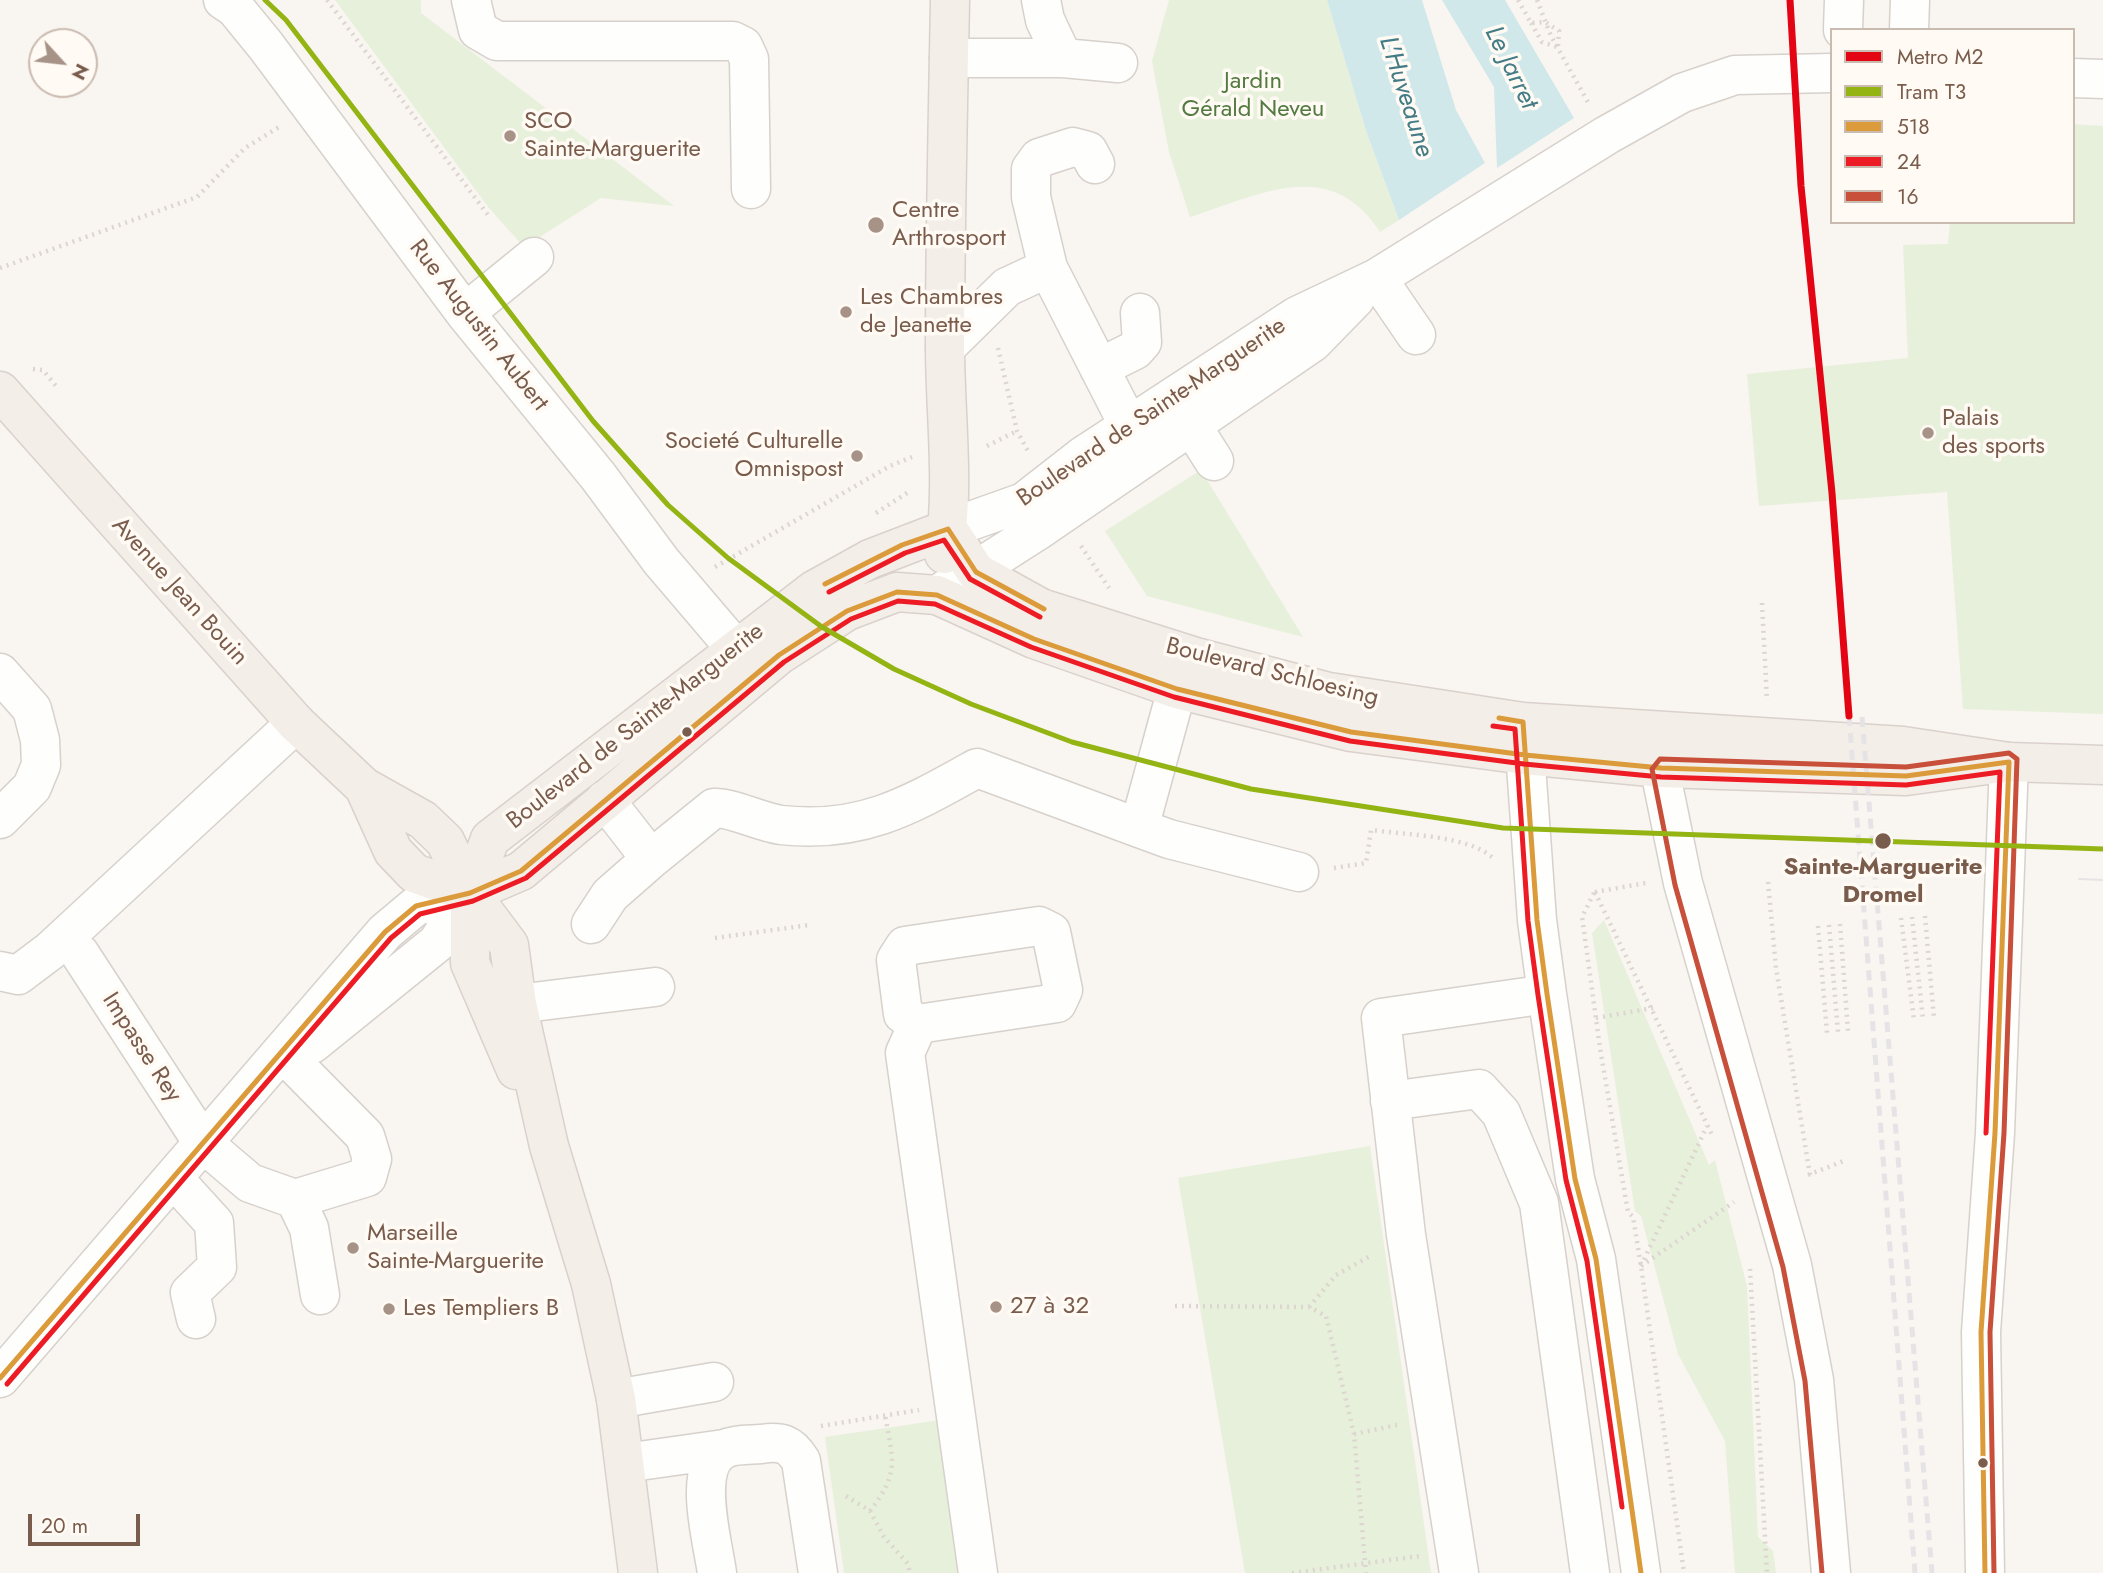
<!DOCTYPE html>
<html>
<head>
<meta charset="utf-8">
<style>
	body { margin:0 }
	#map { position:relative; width:2103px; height:1573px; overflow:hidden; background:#f9f5f0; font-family:Jost,sans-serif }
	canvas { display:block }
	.legend { position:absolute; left:1830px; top:28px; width:245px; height:196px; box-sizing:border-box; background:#fffaf3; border:2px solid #cabbb1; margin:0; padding:9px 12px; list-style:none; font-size:21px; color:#7a5c4d }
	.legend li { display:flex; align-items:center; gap:14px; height:35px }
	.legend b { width:35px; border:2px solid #cabbb1 }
	.north { position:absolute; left:28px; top:28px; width:70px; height:70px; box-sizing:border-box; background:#fffaf3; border:2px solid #cabbb1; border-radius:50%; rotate:117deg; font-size:19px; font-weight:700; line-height:28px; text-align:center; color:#7a5c4d }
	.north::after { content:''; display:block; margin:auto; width:24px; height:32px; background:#a69286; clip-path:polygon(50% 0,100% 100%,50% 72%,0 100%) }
	.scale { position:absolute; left:28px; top:1514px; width:112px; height:32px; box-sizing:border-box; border:4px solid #7a5c4d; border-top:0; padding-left:9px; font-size:21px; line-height:24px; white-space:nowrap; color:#7a5c4d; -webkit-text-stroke:5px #fffaf3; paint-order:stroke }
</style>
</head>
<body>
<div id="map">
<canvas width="2103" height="1573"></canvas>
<ul class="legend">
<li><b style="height:9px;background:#e30513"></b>Metro M2</li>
<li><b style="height:9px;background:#93b413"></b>Tram T3</li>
<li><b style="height:9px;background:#dc9b3a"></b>518</li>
<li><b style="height:9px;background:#ec1b24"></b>24</li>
<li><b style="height:9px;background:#c84f39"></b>16</li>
</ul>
<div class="north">N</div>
<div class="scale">20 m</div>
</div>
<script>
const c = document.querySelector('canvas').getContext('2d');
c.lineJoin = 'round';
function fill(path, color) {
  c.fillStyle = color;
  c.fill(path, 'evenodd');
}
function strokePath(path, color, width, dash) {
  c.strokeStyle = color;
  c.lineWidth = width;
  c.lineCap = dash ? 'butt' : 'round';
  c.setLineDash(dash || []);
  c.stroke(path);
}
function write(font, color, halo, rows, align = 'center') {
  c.font = font + ' Jost,sans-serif';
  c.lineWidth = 7;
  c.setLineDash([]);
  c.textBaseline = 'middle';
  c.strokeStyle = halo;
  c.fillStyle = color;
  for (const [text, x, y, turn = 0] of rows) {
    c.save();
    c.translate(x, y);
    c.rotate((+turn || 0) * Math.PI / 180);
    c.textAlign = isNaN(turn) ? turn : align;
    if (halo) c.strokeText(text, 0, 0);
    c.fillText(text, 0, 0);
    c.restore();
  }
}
const green = new Path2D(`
	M 335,0 L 421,0 L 421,13 L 674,206 L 601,198 L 524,247 L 489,208 Z
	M 1169,0 L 1327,0 L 1366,131 L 1399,220 L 1380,232 C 1330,154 1257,196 1190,217 L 1169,152 L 1152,61 Z
	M 2073,124 L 2103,126 L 2103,714 L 1963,709 L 1947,492 L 1759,506 L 1747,374 L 1908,358 L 1903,245 L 1948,244 L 1950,222 L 2073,222 Z
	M 1201,470 L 1303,637 L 1147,596 L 1105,531 Z
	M 1604,920 L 1709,1165 L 1715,1160 L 1747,1286 L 1758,1537 L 1773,1551 L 1776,1573 L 1735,1573 L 1725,1441 L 1678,1354 L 1641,1216 L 1635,1211 L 1592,933 Z
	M 1370,1146 L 1431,1573 L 1245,1573 L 1178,1178 Z
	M 940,1420 L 968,1573 L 844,1573 L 825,1437 Z`);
const water = new Path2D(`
	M 1327,0 L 1422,0 L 1456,110 L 1485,163 L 1399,220 L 1366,131 Z
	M 1442,0 L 1505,0 L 1574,118 L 1497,168 L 1494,87 Z`);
const path = new Path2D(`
	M 327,0 L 488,215
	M 1518,0 L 1531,23 L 1545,22 L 1559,31 L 1558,46
	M 1537,0 L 1551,36 L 1589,104
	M 1531,23 L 1542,42 L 1557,47
	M 0,268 L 197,197 L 245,148 L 279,127
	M 998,348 L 1017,431 L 1029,453
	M 33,369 L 43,370 L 56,386
	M 987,446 L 1017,431
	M 876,513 L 910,491
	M 1081,546 L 1109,588
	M 715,567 L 890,466 L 912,457
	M 1762,603 L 1767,701
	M 1334,868 L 1366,863 L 1371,830 C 1405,835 1470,835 1494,859
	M 1768,882 L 1776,968 L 1810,1175
	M 1595,892 L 1713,1137
	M 1595,892 L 1646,883
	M 1594,893 L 1582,917 L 1600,1048 L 1628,1212 L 1633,1217 L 1641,1266 L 1684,1573
	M 1925,916 L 1934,1018
	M 1912,917 L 1923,1019
	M 1901,918 L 1914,1020
	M 1840,924 L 1848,1031
	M 1829,925 L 1838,1032
	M 1818,926 L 1827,1033
	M 715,938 L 809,925
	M 1596,1018 L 1653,1008
	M 1808,1175 L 1846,1160
	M 1641,1266 L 1734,1202
	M 1641,1266 L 1707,1126
	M 1750,1269 L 1767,1573
	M 1175,1306 L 1309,1307 L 1326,1316 L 1354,1434 L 1366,1573
	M 1309,1307 L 1336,1275 L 1372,1255
	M 821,1426 L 919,1410
	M 1354,1434 L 1397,1425
	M 846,1496 L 870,1511 L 884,1537 L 908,1564 L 910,1573
	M 870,1511 C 900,1472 893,1461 885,1415
	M 1292,1573 L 1420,1556`);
const minor = new Path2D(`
	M 223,0 L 235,8 L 266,46 L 465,313 L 598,476 L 661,561 L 736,649
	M 471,0 L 478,30 L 497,41 L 733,41 L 743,46 L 749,59 L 751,189
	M 1041,0 L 1045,20 L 1063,58 L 1118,63
	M 1843,30 L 1844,0
	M 1909,30 L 1910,0
	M 949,58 L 1063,58
	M 2073,78 L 2103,79
	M 1095,164 L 1088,151 L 1073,147 L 1039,158 L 1031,169 L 1031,197 L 1048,268 L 1129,426
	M 1377,278 L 1416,335
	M 465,313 L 534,257
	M 945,348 L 1007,287 L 1048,268
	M 1099,368 L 1135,350 L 1142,342 L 1140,313
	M 1190,423 L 1214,461
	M 948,529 L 1024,502 L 1083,456 L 1297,316 L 1377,278 L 1607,135 L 1682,93 L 1735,75 L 1832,73
	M 937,595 L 1037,531 L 1313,342 L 1355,299
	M 0,673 L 32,709 L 40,740 L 41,765 L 32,787 L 0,819
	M 1177,689 L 1139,828 L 1169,839 L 1299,872
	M 1523,723 L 1537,920 L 1547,994 L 1575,1179 L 1596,1259 L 1641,1573
	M 1653,736 L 1683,883 L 1792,1265 L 1814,1380 L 1831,1573
	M 605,800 L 651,859 L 714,808 C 731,807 760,822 781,825 C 861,834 909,806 977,768 L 1139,828
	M 591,924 L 610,895 L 651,859
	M 1039,926 L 1051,932 L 1063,990 L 1057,1003 L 918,1024 L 903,1014 L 896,960 L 905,946 Z
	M 80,954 L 203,1143 L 250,1183 L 295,1199 L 309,1228 L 320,1295
	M 0,971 L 18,975 L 50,951 L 296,723
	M 517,1004 L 655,987
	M 918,1024 L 905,1053 L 978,1573
	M 312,1044 L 437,943 L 470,893
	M 291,1061 L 365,1136 L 372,1159 L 367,1177 L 295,1199
	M 1390,1101 L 1479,1089 L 1501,1113 L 1539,1203 L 1590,1573
	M 173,1178 L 214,1223 L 217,1267 L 190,1293 L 196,1319
	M 0,1378 L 385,932 L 416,906 L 470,893
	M 616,1399 L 714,1382
	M 625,1463 L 724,1449
	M 717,1573 C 713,1542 691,1468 723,1450 C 732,1444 750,1445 761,1444 C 781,1441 790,1443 801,1461 L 818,1573
	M 1459,1573 L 1406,1235 L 1381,1018 L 1547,994
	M 1985,1573 L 1981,1332 L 1995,1133 L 2009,762`);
const major = new Path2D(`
	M 0,391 L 296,723 L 364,787 L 423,820 L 445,841 L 470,893 L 509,945 L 517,1004 L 549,1146 L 591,1284 L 616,1399 L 638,1573
	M 948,529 L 976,572 L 1041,608 L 1196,657 L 1329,692 L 1523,722 L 1903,746 L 2009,762 L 2103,765
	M 944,554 C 955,485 945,415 945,346 C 945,231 948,115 950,0
	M 364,787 L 393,851 L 414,873 L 470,893
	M 470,893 L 521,871 L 779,655 L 847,611 L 897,592 L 937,595 L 1034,639 L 1177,689 L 1351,732 L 1525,755 L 1661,768 L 1906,776 L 2009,762
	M 516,1070 L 470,963 L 470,893 L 490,839 L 814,590 L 870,559 L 948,529`);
const tram = new Path2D(`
	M 2079,879 L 2103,880`);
const rail = new Path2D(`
	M 1849,716 L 1915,1573
	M 1862,717 L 1932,1573`);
const bus1 = new Path2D(`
	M 825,584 L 902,545 L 948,529 L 976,572 L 1044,609
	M 1499,718 L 1523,722 L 1537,920 L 1547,994 L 1575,1179 L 1596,1259 L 1641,1573
	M 0,1378 L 385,932 L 416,906 L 470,893 L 521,871 L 779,655 L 847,611 L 897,592 L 937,595 L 1034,639 L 1177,689 L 1351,732 L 1525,755 L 1661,768 L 1906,776 L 2009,762 L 1995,1133 L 1981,1332 L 1985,1573`);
const bus2 = new Path2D(`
	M 829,592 L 905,553 L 944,540 L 970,579 L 1040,617
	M 1493,726 L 1515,729 L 1528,921 L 1538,995 L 1566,1180 L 1587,1261 L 1622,1507
	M 7,1384 L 391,938 L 420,914 L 473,901 L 526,878 L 784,662 L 851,619 L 898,601 L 935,604 L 1031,647 L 1174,697 L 1350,741 L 1524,764 L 1661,777 L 1906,785 L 2000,772 L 1986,1133`);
const bus3 = new Path2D(`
	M 1822,1573 L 1805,1381 L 1783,1267 L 1675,885 L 1652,769 L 1660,759 L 1906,767 L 2009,753 L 2017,759 L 2004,1133 L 1990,1332 L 1994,1573`);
const tram1 = new Path2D(`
	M 265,0 L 286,20 L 593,421 L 668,505 L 728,558 L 822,627 L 894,669 L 971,704 L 1072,742 L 1251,789 L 1503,828 L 2103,849`);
const metro1 = new Path2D(`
	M 1790,0 L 1801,186 L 1832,493 L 1849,716`);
const markers = [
	[510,136,7,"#a69286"],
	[876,225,9,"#a69286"],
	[846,312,7,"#a69286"],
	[1928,433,7,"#a69286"],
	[857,456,7,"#a69286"],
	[687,732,6,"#7a5c4d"],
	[1883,841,9,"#7a5c4d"],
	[353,1248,7,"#a69286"],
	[996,1307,7,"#a69286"],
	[389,1309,7,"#a69286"],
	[1983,1463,6,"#7a5c4d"]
];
const parkNames = [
	["Jardin",1253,82],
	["Gérald Neveu",1253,110]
];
const poiNames = [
	["SCO",524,122],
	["Sainte-Marguerite",524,150],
	["Centre",892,211],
	["Arthrosport",892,239],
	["Les Chambres",860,298],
	["de Jeanette",860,326],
	["Palais",1942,419],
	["des sports",1942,447],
	["Societé Culturelle",843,442,"right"],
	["Omnispost",843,470,"right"],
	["Marseille",367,1234],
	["Sainte-Marguerite",367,1262],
	["27 à 32",1010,1307],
	["Les Templiers B",403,1309]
];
const streetNames = [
	["Rue Augustin Aubert",478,326,52],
	["Boulevard de Sainte-Marguerite",1152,413,-34],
	["Avenue Jean Bouin",179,592,48],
	["Boulevard Schloesing",1272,673,14],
	["Boulevard de Sainte-Marguerite",636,727,-38],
	["Impasse Rey",141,1048,57]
];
const stopNames = [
	["Sainte-Marguerite",1883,868],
	["Dromel",1883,896]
];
const waterNames = [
	["Le Jarret",1510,68,64],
	["L'Huveaune",1405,97,72]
];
fill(green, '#e7f0db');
fill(water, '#d0e8ea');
strokePath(minor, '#d7d1cb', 41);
strokePath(major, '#dad1cc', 41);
strokePath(path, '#dcd5d0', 4.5, [2, 5]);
strokePath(minor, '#fefefd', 38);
strokePath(major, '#f3eee8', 38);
strokePath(tram, '#e6e3e7', 2);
strokePath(rail, '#e6e3e7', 5, [10, 7]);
strokePath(bus1, '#dc9b3a', 5);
strokePath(bus2, '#ec1b24', 5);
strokePath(bus3, '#c84f39', 5);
strokePath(tram1, '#93b413', 5);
strokePath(metro1, '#e30513', 7);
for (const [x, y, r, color] of markers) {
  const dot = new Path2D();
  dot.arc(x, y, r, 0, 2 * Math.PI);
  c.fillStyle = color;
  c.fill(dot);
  strokePath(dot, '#fffaf3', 2.5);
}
write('24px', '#537a41', '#fffaf3', parkNames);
write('24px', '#7a5c4d', '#fffaf3', poiNames, 'left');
write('24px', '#7a5c4d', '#fffaf3', streetNames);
write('bold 24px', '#7a5c4d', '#fffaf3', stopNames);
write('italic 26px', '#437c86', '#fffaf3', waterNames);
</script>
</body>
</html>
